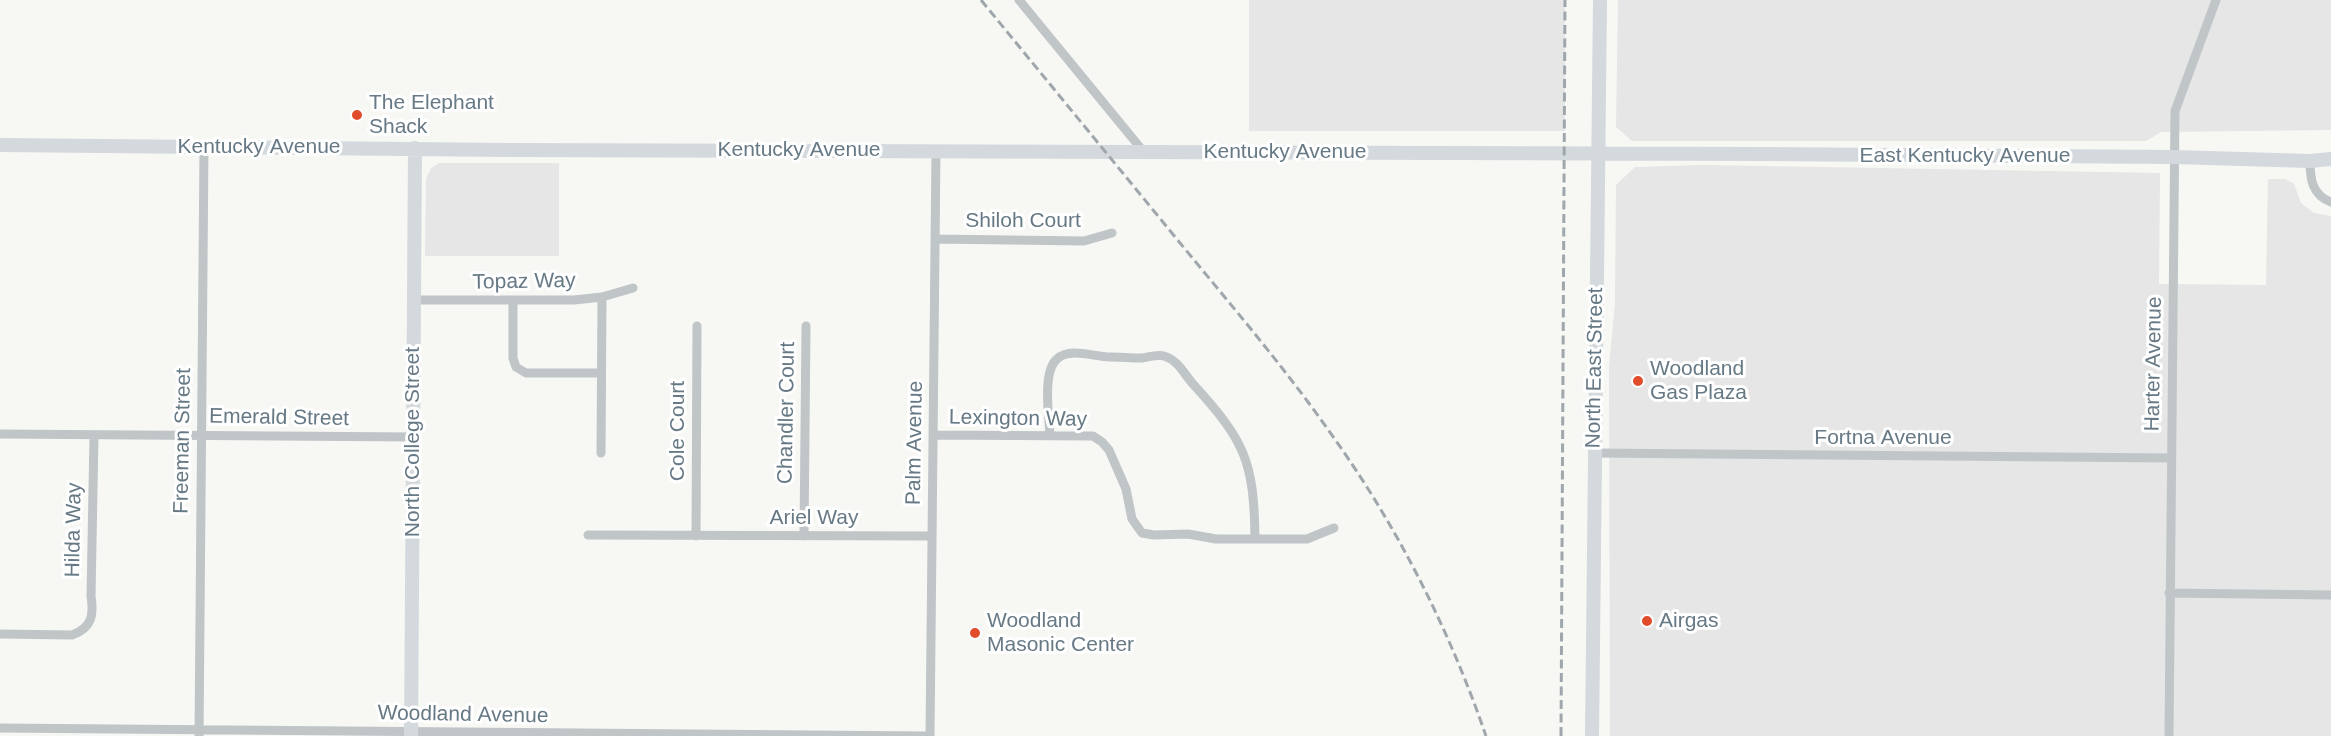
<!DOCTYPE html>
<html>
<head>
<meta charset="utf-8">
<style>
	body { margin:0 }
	canvas { display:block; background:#f7f7f4 }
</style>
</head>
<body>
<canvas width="2331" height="736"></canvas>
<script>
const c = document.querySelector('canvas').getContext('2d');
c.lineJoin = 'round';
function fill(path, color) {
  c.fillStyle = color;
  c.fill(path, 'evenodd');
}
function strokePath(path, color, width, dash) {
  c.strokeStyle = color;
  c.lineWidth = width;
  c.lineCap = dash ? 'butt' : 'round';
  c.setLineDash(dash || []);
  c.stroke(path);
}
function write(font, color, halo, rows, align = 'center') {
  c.font = font + ' Helvetica,sans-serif';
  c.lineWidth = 6;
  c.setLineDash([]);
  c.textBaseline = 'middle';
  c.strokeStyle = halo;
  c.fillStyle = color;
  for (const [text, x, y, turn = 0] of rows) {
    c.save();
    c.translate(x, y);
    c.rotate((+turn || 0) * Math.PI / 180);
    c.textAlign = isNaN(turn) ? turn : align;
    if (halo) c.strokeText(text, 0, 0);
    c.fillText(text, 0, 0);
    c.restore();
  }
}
const built = new Path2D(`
	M 1249,0 L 1565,0 L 1565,131 L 1249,131 Z
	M 1618,0 L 2331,0 L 2331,130 L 2161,132 L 2146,141 L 1632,141 L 1616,127 Z
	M 439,163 L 559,163 L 559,256 L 425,256 L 426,179 L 431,168 Z
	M 1705,165 L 2160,173 L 2159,284 L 2266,285 L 2268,179 L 2285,179 L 2294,184 L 2301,203 L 2314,213 L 2331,216 L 2331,736 L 1610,736 L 1609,366 L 1615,303 L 1616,185 L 1635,167 Z`);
const street = new Path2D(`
	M 1019,0 L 1143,151
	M 2310,161 C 2310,179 2312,195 2331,202
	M 935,239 L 1084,241 L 1112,233
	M 414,300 L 574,300 L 602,297 L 633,288
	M 513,301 L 513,358 L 516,367 L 526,373 L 601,373
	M 0,434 L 414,437
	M 933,435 L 1093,436 L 1102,442 L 1109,450 L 1126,489 L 1132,519 L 1142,533 L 1154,535 L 1188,534 L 1216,539 L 1307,539 L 1334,528
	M 1050,435 C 1049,416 1042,372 1057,359 C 1070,347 1094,357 1110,357 C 1120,357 1131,358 1142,358 C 1149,357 1157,354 1164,356 C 1178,360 1184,374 1193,384 C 1245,441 1254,461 1255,539
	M 601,453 L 602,297
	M 1594,453 L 2171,458
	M 588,535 L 932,536
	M 696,536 L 697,326
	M 804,536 L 806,326
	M 2169,593 L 2331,595
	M 0,634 L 72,635 C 92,628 94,615 91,596 L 94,436
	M 0,728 L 925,736
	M 199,736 L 204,147
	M 930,736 L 936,150
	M 2169,736 L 2175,111 L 2216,0`);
const secondary = new Path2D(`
	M 0,145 L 509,150 L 1760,154 L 2174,157 L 2310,161 L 2331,159
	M 411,736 L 415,148
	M 1592,736 L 1600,0`);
const rail = new Path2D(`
	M 981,0 C 1049,83 1117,166 1185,249 C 1236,311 1288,372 1334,438 C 1398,528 1450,631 1486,736
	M 1561,736 L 1565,0`);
const markers = [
	[357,115,6,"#e14d2a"],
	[1638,381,6,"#e14d2a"],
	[1647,621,6,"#e14d2a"],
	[975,633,6,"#e14d2a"]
];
const poiNames = [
	["The Elephant",369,103],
	["Shack",369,127],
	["Woodland",1650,369],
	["Gas Plaza",1650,393],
	["Woodland",987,621],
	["Masonic Center",987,645],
	["Airgas",1659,621]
];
const streetNames = [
	["Kentucky Avenue",259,147],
	["Kentucky Avenue",799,150],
	["Kentucky Avenue",1285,152],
	["East Kentucky Avenue",1965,156],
	["Shiloh Court",1023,221],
	["Topaz Way",524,282,-1],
	["Harter Avenue",2154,364,-89],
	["North East Street",1595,368,-89],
	["Chandler Court",787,413,-89],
	["Emerald Street",279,418,1],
	["Lexington Way",1018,419,1],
	["Cole Court",678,431,-90],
	["Fortna Avenue",1883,438],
	["Freeman Street",183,441,-89],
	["North College Street",413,442,-90],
	["Palm Avenue",915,443,-89],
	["Ariel Way",814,518],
	["Hilda Way",74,530,-89],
	["Woodland Avenue",463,715,1]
];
fill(built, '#e5e6e5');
strokePath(street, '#c0c5c8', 9);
strokePath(secondary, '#d4d9dd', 14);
strokePath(rail, '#9fa7ac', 3, [9, 4.5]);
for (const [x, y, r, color] of markers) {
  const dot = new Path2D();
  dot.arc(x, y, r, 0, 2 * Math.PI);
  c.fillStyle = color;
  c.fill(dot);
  strokePath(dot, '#fff', 2);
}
write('21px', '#667985', '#fff', poiNames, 'left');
write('21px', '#667985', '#fff', streetNames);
</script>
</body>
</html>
